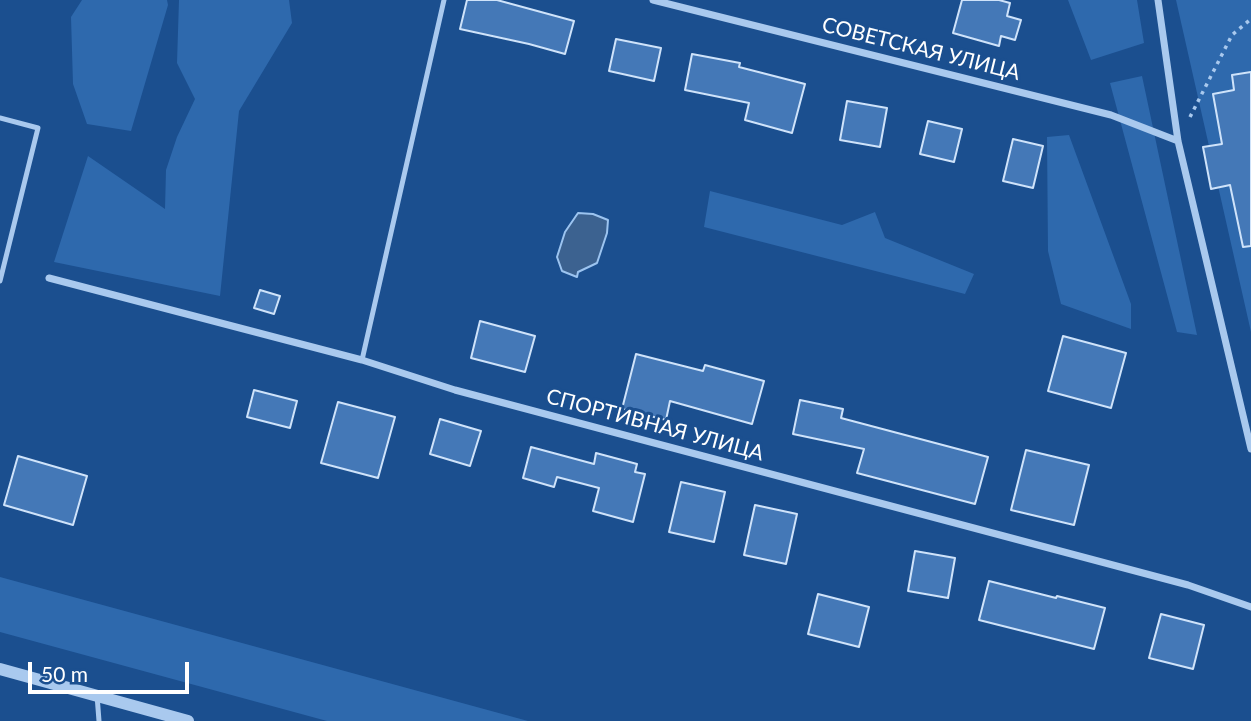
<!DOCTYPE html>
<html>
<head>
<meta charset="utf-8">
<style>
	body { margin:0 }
	#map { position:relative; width:1251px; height:721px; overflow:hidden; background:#1b4f8f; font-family:Lato,sans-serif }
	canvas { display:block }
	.scale { position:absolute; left:28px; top:662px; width:161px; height:32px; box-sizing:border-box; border:4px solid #fff; border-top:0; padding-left:9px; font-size:21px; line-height:24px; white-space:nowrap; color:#fff; -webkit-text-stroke:5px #1b4f8f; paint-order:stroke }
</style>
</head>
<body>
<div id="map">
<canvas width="1251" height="721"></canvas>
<div class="scale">50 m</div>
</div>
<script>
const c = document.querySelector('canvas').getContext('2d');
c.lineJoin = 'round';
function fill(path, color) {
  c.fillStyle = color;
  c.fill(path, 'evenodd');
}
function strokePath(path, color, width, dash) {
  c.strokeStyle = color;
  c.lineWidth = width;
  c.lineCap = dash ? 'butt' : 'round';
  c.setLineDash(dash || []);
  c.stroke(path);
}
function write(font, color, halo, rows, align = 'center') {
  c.font = font + ' Lato,sans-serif';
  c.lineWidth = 6;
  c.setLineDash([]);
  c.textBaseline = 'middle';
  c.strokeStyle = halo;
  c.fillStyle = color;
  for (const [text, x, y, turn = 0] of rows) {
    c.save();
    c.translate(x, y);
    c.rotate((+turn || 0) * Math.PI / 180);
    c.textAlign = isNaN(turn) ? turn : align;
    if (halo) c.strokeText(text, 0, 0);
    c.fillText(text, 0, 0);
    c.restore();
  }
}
const green = new Path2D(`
	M 82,0 L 167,0 L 168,5 L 131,131 L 87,124 L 73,84 L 71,17 Z
	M 179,0 L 289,0 L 292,23 L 239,111 L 220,296 L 54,262 L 88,156 L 165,209 L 166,170 L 177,137 L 195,99 L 177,63 Z
	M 1068,0 L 1137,0 L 1144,43 L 1091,60 Z
	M 1176,0 L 1251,0 L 1251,332 Z
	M 1142,76 L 1197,335 L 1177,332 L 1110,83 Z
	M 1069,135 L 1131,304 L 1131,329 L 1061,304 L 1048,251 L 1047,137 Z
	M 710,191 L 842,225 L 875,212 L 885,238 L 974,274 L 965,294 L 704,227 Z
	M 0,577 L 528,721 L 327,721 L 0,632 Z`);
const water = new Path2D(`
	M 578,213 L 593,214 L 608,220 L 607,233 L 597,263 L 578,272 L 577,277 L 562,271 L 557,257 L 565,232 Z`);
const building = new Path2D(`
	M 467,0 L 497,0 L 574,21 L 565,54 L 529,44 L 460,29 Z
	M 962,0 L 999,0 L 1010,3 L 1007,16 L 1021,20 L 1015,40 L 1001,36 L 999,46 L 953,33 Z
	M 616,39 L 661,48 L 654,81 L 609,71 Z
	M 692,54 L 740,63 L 739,67 L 805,84 L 792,133 L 745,120 L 749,103 L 685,90 Z
	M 1251,72 L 1251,246 L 1243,247 L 1230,185 L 1211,189 L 1203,147 L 1222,144 L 1213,94 L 1234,90 L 1232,75 Z
	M 847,101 L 887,108 L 880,147 L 840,140 Z
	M 928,121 L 962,129 L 954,162 L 920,154 Z
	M 1013,139 L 1043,146 L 1033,188 L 1003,181 Z
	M 260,290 L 280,296 L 274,314 L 254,308 Z
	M 480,321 L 535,336 L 525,372 L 471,358 Z
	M 1063,336 L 1126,353 L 1111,408 L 1048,391 Z
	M 636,354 L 703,371 L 705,365 L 764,381 L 752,424 L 670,401 L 666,420 L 622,409 Z
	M 254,390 L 297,401 L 290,428 L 247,417 Z
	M 800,400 L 843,409 L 841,418 L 988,457 L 975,504 L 857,473 L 864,449 L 793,434 Z
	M 338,402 L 395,417 L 378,478 L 321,463 Z
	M 440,419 L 481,431 L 470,466 L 430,454 Z
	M 531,447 L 594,464 L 596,453 L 637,464 L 635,472 L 645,474 L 633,522 L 593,511 L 599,488 L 557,477 L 554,487 L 523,478 Z
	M 1026,450 L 1089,465 L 1074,525 L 1011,510 Z
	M 18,456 L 87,476 L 73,525 L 4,505 Z
	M 681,482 L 725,492 L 714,542 L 669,532 Z
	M 755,505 L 797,514 L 786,564 L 744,555 Z
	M 915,551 L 955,558 L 948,598 L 908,591 Z
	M 989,581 L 1056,598 L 1057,596 L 1105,608 L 1094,649 L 979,620 Z
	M 818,594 L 869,607 L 859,647 L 808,634 Z
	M 1161,614 L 1204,625 L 1193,669 L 1149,658 Z`);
const path = new Path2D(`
	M 1190,117 L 1232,35 L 1251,19`);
const service = new Path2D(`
	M 0,118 L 38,128 L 0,281
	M 362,360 L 444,0
	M 97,695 L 99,721`);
const minor = new Path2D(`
	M 653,0 L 1111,115 L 1178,141
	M 1158,0 L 1178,141 L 1251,449
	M 49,278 L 362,360 L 455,390 L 1188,585 L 1251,607`);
const tertiary = new Path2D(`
	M 0,669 L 188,721`);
const streetNames = [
	["СОВЕТСКАЯ УЛИЦА",921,49,14],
	["СПОРТИВНАЯ УЛИЦА",655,425,15]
];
fill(green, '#2e69ad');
fill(water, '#3c6290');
strokePath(water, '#9cc4f0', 2);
fill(building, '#4478b7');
strokePath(building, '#cfe3fa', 2);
strokePath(path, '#a9c9ee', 3.5, [3.5, 5]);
strokePath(service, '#a9c9ee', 5);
strokePath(minor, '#a9c9ee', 7);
strokePath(tertiary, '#a9c9ee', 12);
write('21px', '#fff', '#1b4f8f', streetNames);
</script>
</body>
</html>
